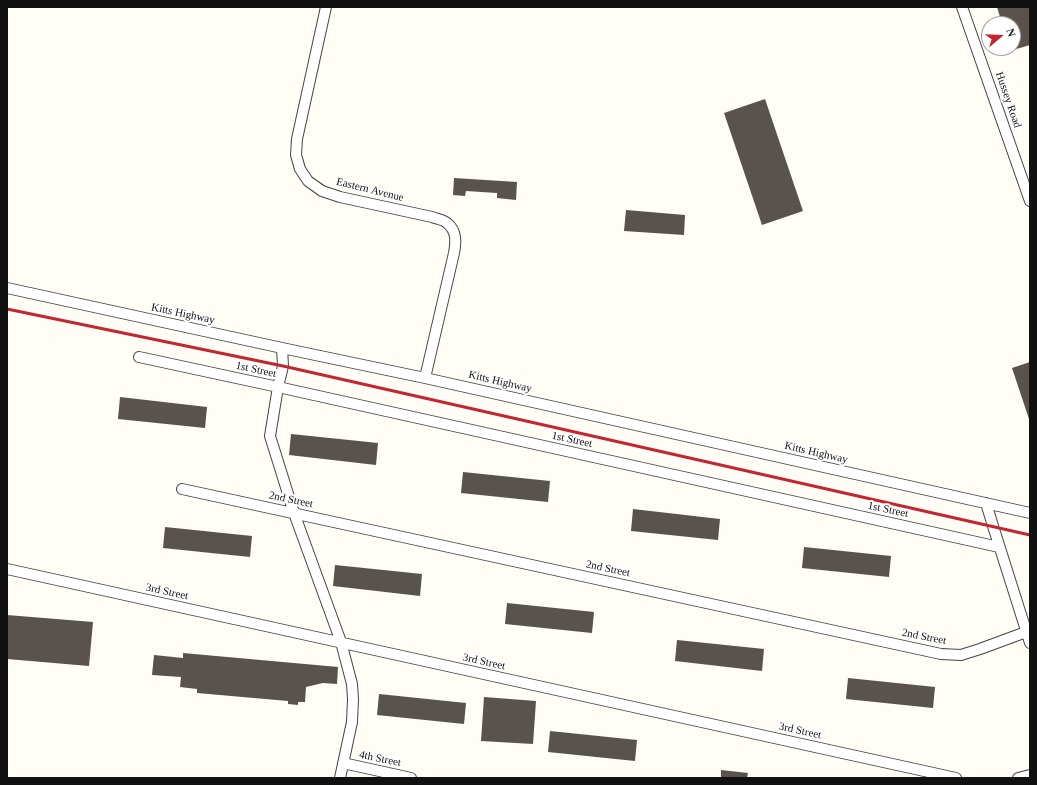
<!DOCTYPE html>
<html>
<head>
<meta charset="utf-8">
<style>
	body { margin:0 }
	#map { position:relative; width:1037px; height:785px; overflow:hidden; background:#fffdf5; font-family:"Times New Roman",serif }
	canvas { display:block }
	.frame { position:absolute; inset:0; border:8px solid #111; pointer-events:none }
	.north { position:absolute; left:981px; top:16px; width:40px; height:40px; box-sizing:border-box; background:#fff; border:1px solid #a0a0a0; border-radius:50%; rotate:71deg; font-size:11px; font-weight:700; line-height:16px; text-align:center; color:#111 }
	.north::after { content:''; display:block; margin:auto; width:14px; height:18px; background:#c4262e; clip-path:polygon(50% 0,100% 100%,50% 72%,0 100%) }
</style>
</head>
<body>
<div id="map">
<canvas width="1037" height="785"></canvas>
<div class="frame"></div>
<div class="north">N</div>
</div>
<script>
const c = document.querySelector('canvas').getContext('2d');
c.lineJoin = 'round';
function fill(path, color) {
  c.fillStyle = color;
  c.fill(path, 'evenodd');
}
function strokePath(path, color, width, dash) {
  c.strokeStyle = color;
  c.lineWidth = width;
  c.lineCap = dash ? 'butt' : 'round';
  c.setLineDash(dash || []);
  c.stroke(path);
}
function write(font, color, halo, rows, align = 'center') {
  c.font = font + ' "Times New Roman",serif';
  c.lineWidth = 4;
  c.setLineDash([]);
  c.textBaseline = 'middle';
  c.strokeStyle = halo;
  c.fillStyle = color;
  for (const [text, x, y, turn = 0] of rows) {
    c.save();
    c.translate(x, y);
    c.rotate((+turn || 0) * Math.PI / 180);
    c.textAlign = isNaN(turn) ? turn : align;
    if (halo) c.strokeText(text, 0, 0);
    c.fillText(text, 0, 0);
    c.restore();
  }
}
const building = new Path2D(`
	M 997,7 L 1030,7 L 1030,45 L 1013,50 L 1013,24 L 1002,24 Z
	M 765,99 L 803,211 L 762,225 L 724,113 Z
	M 454,178 L 517,182 L 516,200 L 497,198 L 497,193 L 466,191 L 465,196 L 453,195 Z
	M 626,210 L 685,215 L 684,235 L 624,231 Z
	M 1030,362 L 1030,419 L 1029,419 L 1012,368 Z
	M 120,397 L 207,407 L 205,428 L 118,419 Z
	M 291,434 L 378,443 L 376,465 L 289,455 Z
	M 463,472 L 550,481 L 548,502 L 461,493 Z
	M 633,509 L 720,519 L 718,540 L 631,531 Z
	M 165,527 L 252,536 L 250,557 L 163,548 Z
	M 804,547 L 891,556 L 889,577 L 802,568 Z
	M 335,565 L 422,574 L 420,596 L 333,586 Z
	M 507,603 L 594,612 L 592,633 L 505,624 Z
	M 7,615 L 93,622 L 89,666 L 7,659 Z
	M 677,640 L 764,649 L 762,671 L 675,661 Z
	M 183,653 L 338,667 L 337,684 L 323,683 L 306,687 L 305,702 L 298,702 L 298,705 L 288,704 L 288,701 L 197,693 L 197,689 L 180,687 L 181,677 L 152,675 L 154,655 L 183,658 Z
	M 848,678 L 935,687 L 933,708 L 846,699 Z
	M 379,694 L 466,703 L 464,724 L 377,715 Z
	M 484,697 L 536,701 L 533,744 L 481,741 Z
	M 550,731 L 637,740 L 635,761 L 548,752 Z
	M 721,770 L 748,773 L 747,778 L 721,778 Z`);
const minor = new Path2D(`
	M 326,7 L 297,139 L 296,155 L 300,169 L 308,181 L 322,191 L 340,197 L 432,217 C 437,219 444,220 447,223 C 457,231 456,242 454,253 L 425,378
	M 962,7 L 1030,201
	M 7,288 L 282,348 L 425,378 L 1030,513
	M 282,348 L 283,366 L 278,387 L 270,436 L 294,513 L 341,642 L 352,684 L 353,699 L 352,722 L 340,778
	M 139,357 L 278,387 L 999,547
	M 182,489 L 941,654 L 961,655 L 980,649 L 1026,632
	M 986,503 L 993,526 L 1030,643
	M 7,569 L 956,778
	M 343,763 L 411,778
	M 1018,778 L 1030,775`);
const rail = new Path2D(`
	M 7,309 L 283,366 L 1030,535`);
const streetNames = [
	["Hussey Road",1008,100,71],
	["Eastern Avenue",370,190,14],
	["Kitts Highway",183,314,12],
	["1st Street",256,370,12],
	["Kitts Highway",500,382,13],
	["1st Street",572,440,12],
	["Kitts Highway",816,453,13],
	["2nd Street",291,500,12],
	["1st Street",888,510,12],
	["2nd Street",608,569,12],
	["3rd Street",167,592,12],
	["2nd Street",924,637,11],
	["3rd Street",484,662,12],
	["3rd Street",800,731,12],
	["4th Street",380,759,12]
];
fill(building, '#5a524d');
strokePath(minor, '#444', 12);
strokePath(minor, '#fff', 10);
strokePath(rail, '#c4262e', 3);
write('11px', '#111', '#fff', streetNames);
</script>
</body>
</html>
